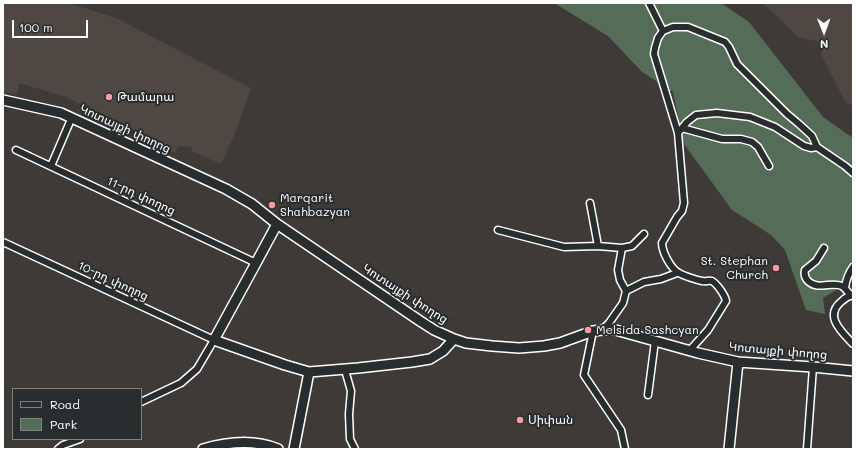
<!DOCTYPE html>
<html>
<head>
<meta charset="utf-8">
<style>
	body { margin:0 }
	#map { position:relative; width:856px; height:452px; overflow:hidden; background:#3d3a38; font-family:Mali,sans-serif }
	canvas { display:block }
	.frame { position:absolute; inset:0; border:4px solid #fff; pointer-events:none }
	.legend { position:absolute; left:12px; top:388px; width:130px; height:52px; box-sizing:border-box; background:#2a2d2e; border:1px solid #7f8182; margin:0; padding:5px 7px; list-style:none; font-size:12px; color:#fff }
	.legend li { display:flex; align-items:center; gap:8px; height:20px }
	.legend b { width:20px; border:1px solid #7f8182 }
	.north { position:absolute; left:804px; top:12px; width:40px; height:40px; -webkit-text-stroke:3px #2a2d2e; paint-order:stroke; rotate:179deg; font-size:11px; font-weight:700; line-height:16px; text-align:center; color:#fff }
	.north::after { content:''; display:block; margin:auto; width:14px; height:18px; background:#fff; clip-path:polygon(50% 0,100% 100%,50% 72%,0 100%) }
	.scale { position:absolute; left:12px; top:20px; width:76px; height:18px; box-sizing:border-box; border:2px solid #fff; border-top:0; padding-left:5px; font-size:12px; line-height:14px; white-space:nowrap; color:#fff; -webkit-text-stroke:3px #2a2d2e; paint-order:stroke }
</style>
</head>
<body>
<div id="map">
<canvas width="856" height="452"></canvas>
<div class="frame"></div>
<ul class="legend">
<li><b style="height:5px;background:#2a2d2e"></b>Road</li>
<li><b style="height:11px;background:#556c58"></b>Park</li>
</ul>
<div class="north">N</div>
<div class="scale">100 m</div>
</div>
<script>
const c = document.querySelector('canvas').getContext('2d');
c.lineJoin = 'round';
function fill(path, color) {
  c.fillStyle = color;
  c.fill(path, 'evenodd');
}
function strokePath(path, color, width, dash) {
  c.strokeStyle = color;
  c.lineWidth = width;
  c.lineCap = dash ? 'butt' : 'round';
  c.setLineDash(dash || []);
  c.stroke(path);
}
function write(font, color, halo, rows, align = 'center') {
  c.font = font + ' Mali,"Noto Sans Armenian",sans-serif';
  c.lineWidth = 4;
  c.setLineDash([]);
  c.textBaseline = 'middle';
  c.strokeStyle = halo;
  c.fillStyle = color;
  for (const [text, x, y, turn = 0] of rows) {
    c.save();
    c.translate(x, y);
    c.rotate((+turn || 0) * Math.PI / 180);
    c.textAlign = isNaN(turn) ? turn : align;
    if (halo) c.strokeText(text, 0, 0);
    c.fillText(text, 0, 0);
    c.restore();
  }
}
const built = new Path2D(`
	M 3,3 L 69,3 L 116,18 L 251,88 L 235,134 L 221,164 L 191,151 L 192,147 L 178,146 L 175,153 L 151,140 L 152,137 L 115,121 L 111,129 L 79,111 L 82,105 L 66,97 L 19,83 L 17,94 L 3,92 Z
	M 763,3 L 853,3 L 853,106 L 846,103 L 821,55 L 824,43 L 798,37 Z`);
const green = new Path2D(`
	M 554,3 L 721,3 L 749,22 L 823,117 L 853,138 L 853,280 L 823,298 L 825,314 L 806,310 L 785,250 L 771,235 L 732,210 L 684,144 L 673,92 L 642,72 L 608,36 Z`);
const street = new Path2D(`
	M 649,3 L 663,31
	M 682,128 L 722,139 L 741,139 L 752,142 L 758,147 L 769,166
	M 678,133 L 687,122 L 696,115 L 717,113 L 750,117 L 775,127 L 804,146 L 811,148 L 817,147
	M 16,150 L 256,263
	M 51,166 L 72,117
	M 590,203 L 598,246
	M 498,230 L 564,247 L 598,246 L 622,248 L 632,246 L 644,234
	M 3,242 L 214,340 L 197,369 L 181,383 L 141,402
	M 622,248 L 618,270 L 620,280 L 626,291
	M 824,248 L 816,261 L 805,270 C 804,274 805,278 808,281 C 818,291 831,281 842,286 C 845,288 848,292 850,295 L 853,294
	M 845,288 C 846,280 848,274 853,267
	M 853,295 C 848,296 845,298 842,301 C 823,316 842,332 853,344
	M 603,329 L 609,323 L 623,303 L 626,291 L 644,282 L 661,279 L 677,273
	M 593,331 L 584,375 L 621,430 L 625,449
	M 690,350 L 708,330 L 726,301 C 725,295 717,284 712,281 C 708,280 706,282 702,281 C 697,280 684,276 679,273 C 671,269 662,252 662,243 L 677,217 L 682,211 L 684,203 L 678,133 L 654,54 L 655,48 L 658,38 L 663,31 L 673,27 L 688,27 L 725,42 L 729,47 L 737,64 L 787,114 L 799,124 L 812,136 L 817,147 L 845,166 L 853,173
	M 345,370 L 351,391 L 349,414 L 350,439 L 355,449
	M 648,395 L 655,341
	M 58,449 L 63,445 L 80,439
	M 807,449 L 813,367`);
const secondary = new Path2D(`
	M 3,100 L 61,113 L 226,189 L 252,204 L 277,224 L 420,321 L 434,330 L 454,339 L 466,343 L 492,346 L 519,348 L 544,346 L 560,343 L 593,331 L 612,329 L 698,353 L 738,362 L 813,367 L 853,371
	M 277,224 L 256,263 L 214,340 L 285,365 L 309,372 L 358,368 L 412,362 L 430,359 L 443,351 L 454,339
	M 203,449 C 227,442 254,439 278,449
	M 294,449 L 309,372
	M 729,449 L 738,362`);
const markers = [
	[109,97,4,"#ff9aa2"],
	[272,205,4,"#ff9aa2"],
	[776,268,4,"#ff9aa2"],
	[588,330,4,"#ff9aa2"],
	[520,420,4,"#ff9aa2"]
];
const poiNames = [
	["Թամարա",117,97],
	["Marqarit",280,198],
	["Shahbazyan",280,212],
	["St. Stephan",768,261,"right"],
	["Church",768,275,"right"],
	["Melsida Sashcyan",596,330],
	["Սիփան",528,420]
];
const streetNames = [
	["Կոտայքի փողոց",125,129,25],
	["11-րդ փողոց",141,196,25],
	["10-րդ փողոց",113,281,25],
	["Կոտայքի փողոց",405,294,33],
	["Կոտայքի փողոց",778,351,5]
];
fill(built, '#4e4743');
fill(green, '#556c58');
strokePath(street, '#fff', 9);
strokePath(secondary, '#fff', 12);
strokePath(street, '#2a2d2e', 6);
strokePath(secondary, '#2a2d2e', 9);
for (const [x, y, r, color] of markers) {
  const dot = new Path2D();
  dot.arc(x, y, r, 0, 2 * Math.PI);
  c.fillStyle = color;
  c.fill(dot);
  strokePath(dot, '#2a2d2e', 1.5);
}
write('12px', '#fff', '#2a2d2e', poiNames, 'left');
write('12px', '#fff', '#2a2d2e', streetNames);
</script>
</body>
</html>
